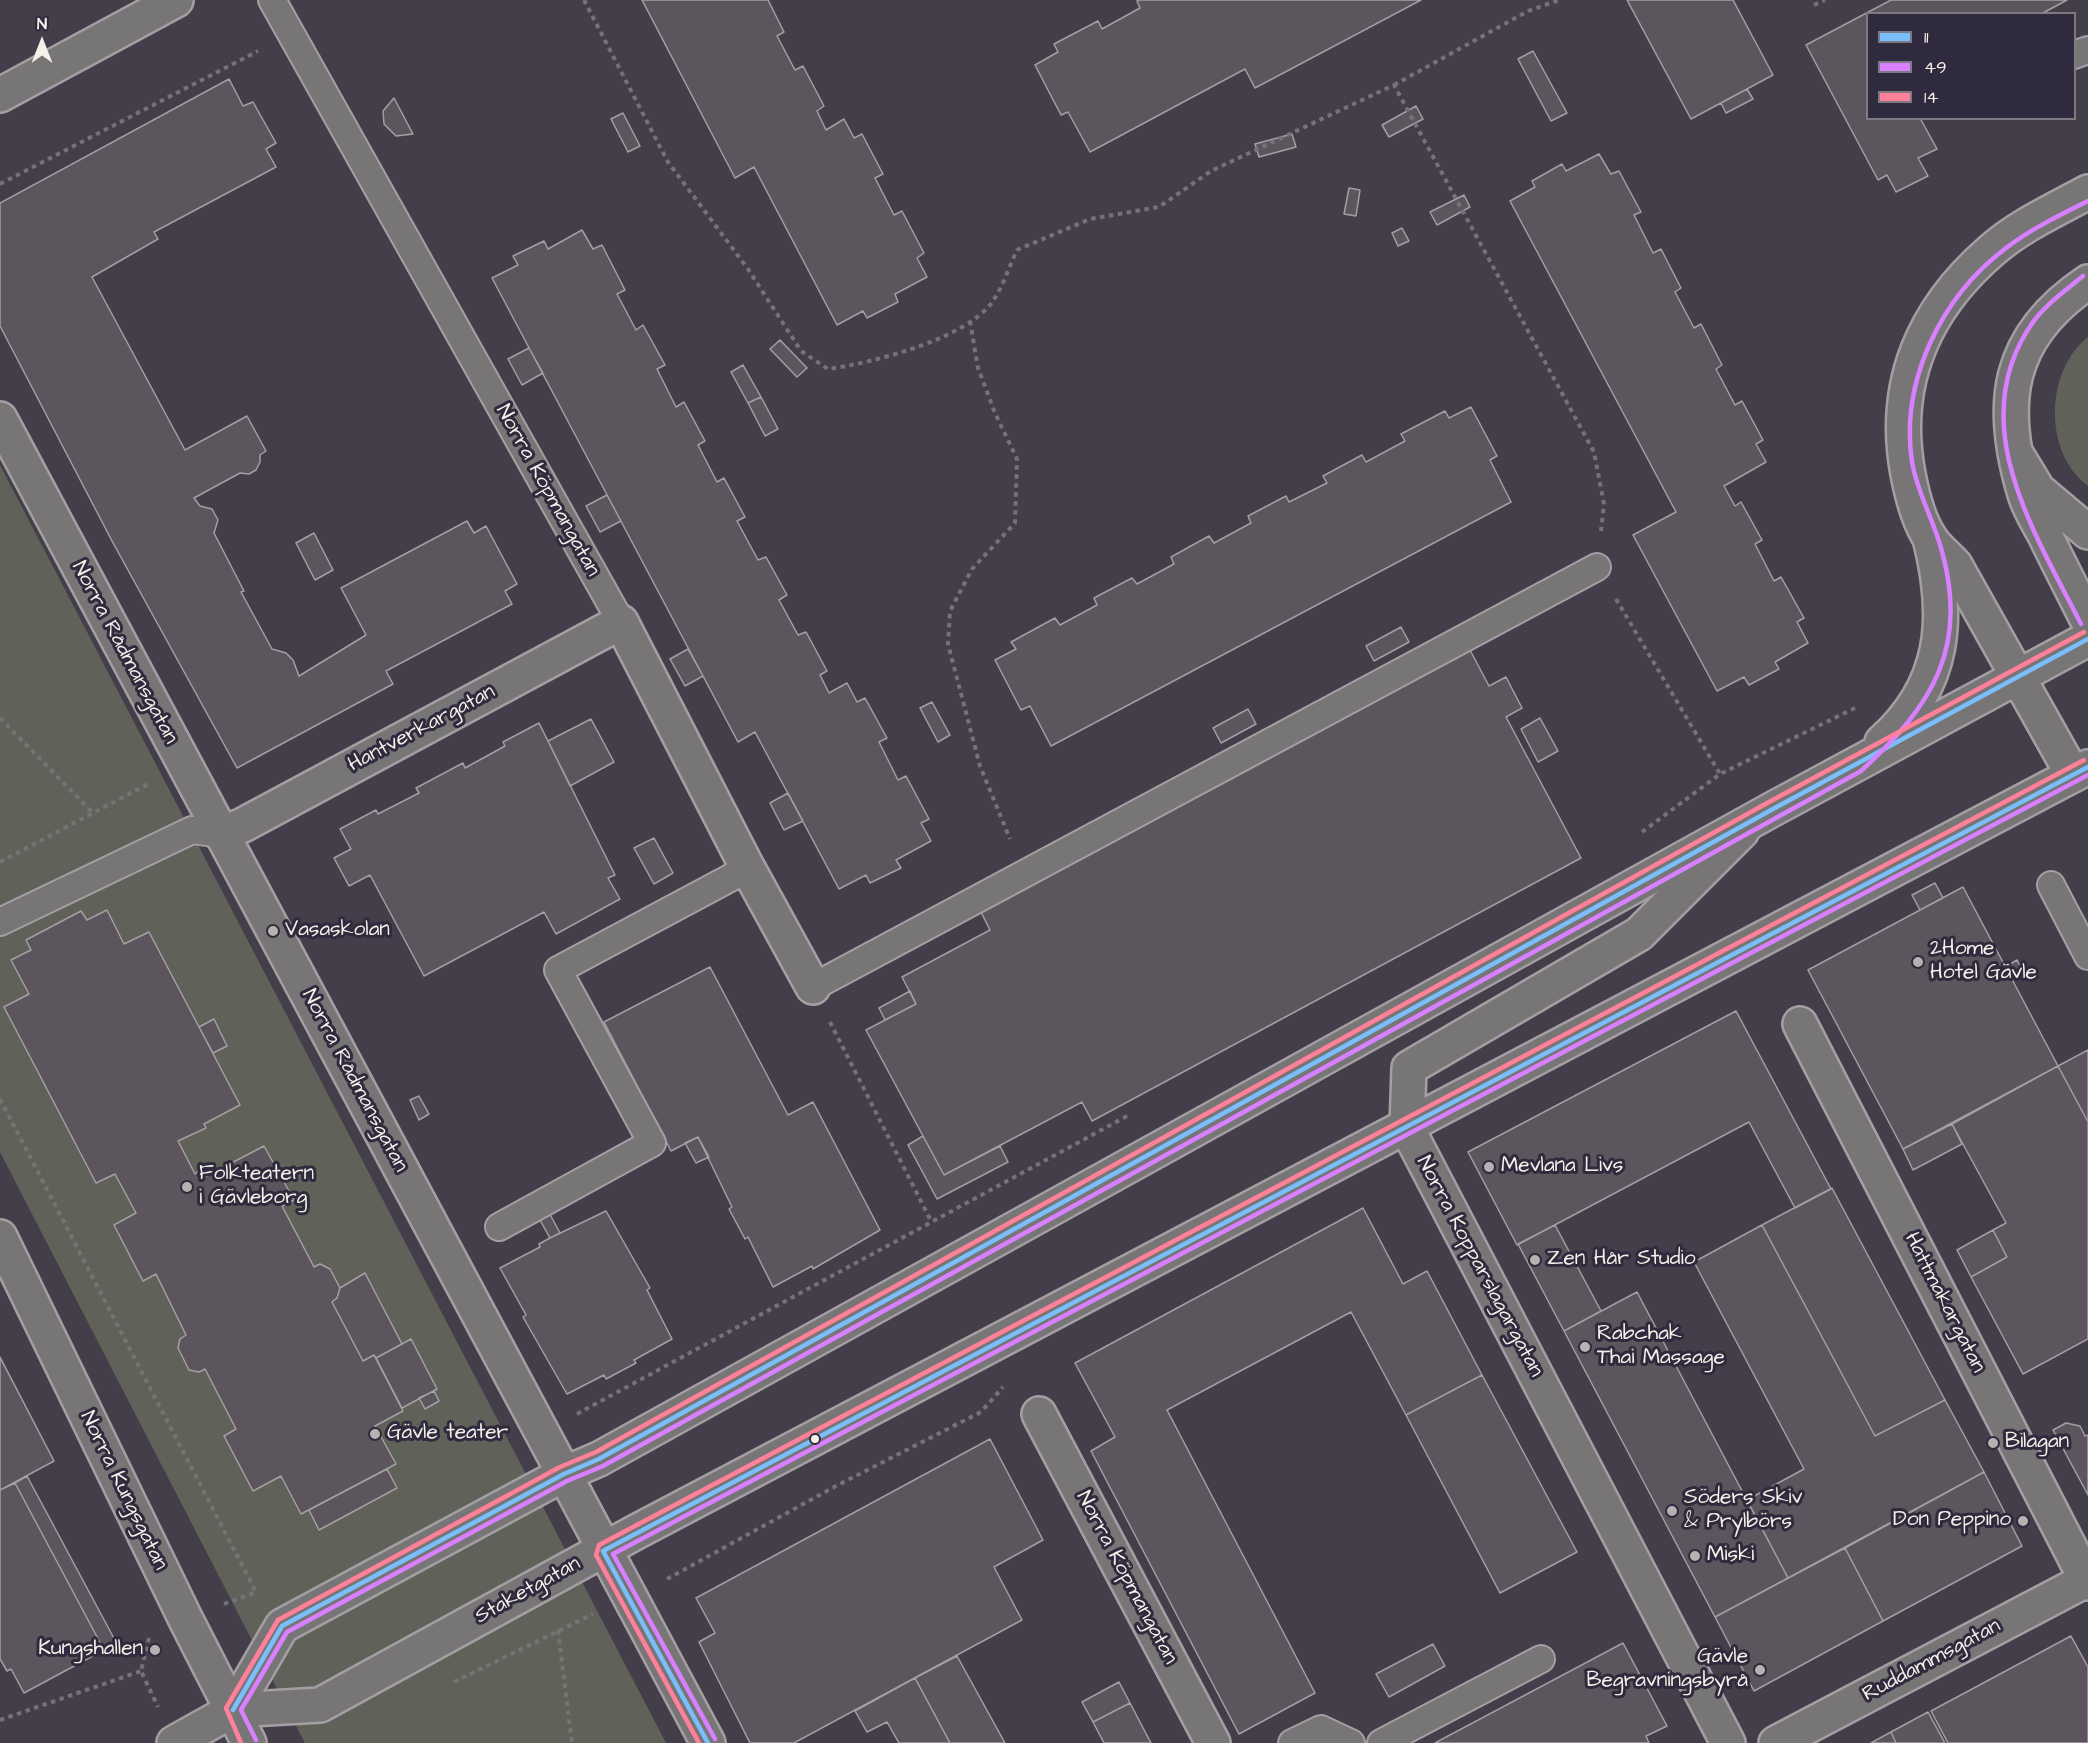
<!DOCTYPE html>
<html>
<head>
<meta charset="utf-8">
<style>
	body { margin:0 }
	#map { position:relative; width:2088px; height:1743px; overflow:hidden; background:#443e4a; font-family:"Architects Daughter",sans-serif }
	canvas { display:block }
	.legend { position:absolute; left:1866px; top:12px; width:210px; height:108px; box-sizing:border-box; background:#2f2a3d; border:2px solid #7e7a81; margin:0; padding:8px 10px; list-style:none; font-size:18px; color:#f4f1e8 }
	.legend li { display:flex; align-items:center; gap:12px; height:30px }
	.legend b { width:30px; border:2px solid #7e7a81 }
	.north { position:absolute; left:12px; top:12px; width:60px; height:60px; -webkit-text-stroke:4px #2f2a3d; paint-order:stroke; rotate:0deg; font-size:16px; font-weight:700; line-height:24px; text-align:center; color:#f4f1e8 }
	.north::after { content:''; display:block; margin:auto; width:21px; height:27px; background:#f4f1e8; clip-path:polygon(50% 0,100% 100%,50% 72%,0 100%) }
</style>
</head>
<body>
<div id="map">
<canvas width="2088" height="1743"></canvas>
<ul class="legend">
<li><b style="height:8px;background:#7abffc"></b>11</li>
<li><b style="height:8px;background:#d880ff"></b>49</li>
<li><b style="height:8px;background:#ff8098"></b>14</li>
</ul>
<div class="north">N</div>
</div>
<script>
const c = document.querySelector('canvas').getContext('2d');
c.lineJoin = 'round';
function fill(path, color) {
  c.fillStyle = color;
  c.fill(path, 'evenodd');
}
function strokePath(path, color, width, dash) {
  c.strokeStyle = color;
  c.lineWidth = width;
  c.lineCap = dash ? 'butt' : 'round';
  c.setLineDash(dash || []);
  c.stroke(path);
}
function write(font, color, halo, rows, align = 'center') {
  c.font = font + ' "Architects Daughter",sans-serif';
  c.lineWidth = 6;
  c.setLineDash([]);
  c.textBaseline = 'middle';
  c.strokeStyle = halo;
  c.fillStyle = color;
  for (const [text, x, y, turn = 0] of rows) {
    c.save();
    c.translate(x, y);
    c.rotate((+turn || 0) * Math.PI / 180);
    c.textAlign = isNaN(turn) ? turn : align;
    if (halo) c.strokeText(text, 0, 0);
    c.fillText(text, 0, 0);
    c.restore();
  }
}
const green = new Path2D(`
	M 2088,337 L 2088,486 C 2043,452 2045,371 2088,337 Z
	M 0,465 L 666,1743 L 305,1743 L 0,1152 Z`);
const building = new Path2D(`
	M 642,0 L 768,0 L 784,32 L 777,36 L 795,70 L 803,66 L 824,106 L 817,111 L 826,130 L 844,119 L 854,138 L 862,134 L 883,174 L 875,178 L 894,215 L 902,211 L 924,253 L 917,258 L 927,277 L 895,294 L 898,302 L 867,318 L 863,311 L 837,325 L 754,167 L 735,178 Z
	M 1139,0 L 1421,0 L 1255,88 L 1245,69 L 1090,152 L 1068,112 L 1061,115 L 1035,65 L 1058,52 L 1054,44 L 1098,21 L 1102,29 L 1140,8 L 1137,1 Z
	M 1627,0 L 1733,0 L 1773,75 L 1691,119 Z
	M 1891,0 L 2067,0 L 2041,14 L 1868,14 L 1868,118 L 1920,118 L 1937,149 L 1918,158 L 1928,176 L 1896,192 L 1887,175 L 1878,180 L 1806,45 Z
	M 1533,51 L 1567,113 L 1551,121 L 1518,59 Z
	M 229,79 L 243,106 L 253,102 L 276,143 L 266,149 L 276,167 L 154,232 L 158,239 L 92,277 L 185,450 L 247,416 L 266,451 L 260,455 L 260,462 L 256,470 L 249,474 L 240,473 L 194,498 L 200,506 L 212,509 L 218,520 L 214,533 L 244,591 L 241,592 L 272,649 L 286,653 L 293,660 L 299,676 L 366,635 L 341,588 L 467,521 L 474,533 L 486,526 L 517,584 L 505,591 L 512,604 L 386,671 L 393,684 L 237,768 L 112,541 L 0,326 L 0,203 Z
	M 1747,89 L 1753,99 L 1726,113 L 1721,103 Z
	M 394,98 L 413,134 L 396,136 L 384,124 L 383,111 Z
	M 1416,106 L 1423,119 L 1389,137 L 1382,125 Z
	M 623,113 L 640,146 L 628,152 L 611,119 Z
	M 1292,134 L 1296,147 L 1259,157 L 1255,144 Z
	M 1599,154 L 1611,174 L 1619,171 L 1641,212 L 1634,215 L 1653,253 L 1661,249 L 1681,288 L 1675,292 L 1694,328 L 1701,324 L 1722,365 L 1716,369 L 1735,405 L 1742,401 L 1763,440 L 1756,444 L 1766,462 L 1724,486 L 1735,506 L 1741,502 L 1762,540 L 1755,544 L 1774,581 L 1781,577 L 1804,618 L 1797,622 L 1808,643 L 1775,662 L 1779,669 L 1749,685 L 1744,677 L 1717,691 L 1633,535 L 1676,512 L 1510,201 L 1535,187 L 1532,181 L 1562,164 L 1566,171 Z
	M 1349,188 L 1360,190 L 1356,216 L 1344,214 Z
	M 1464,195 L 1470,207 L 1437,225 L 1430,212 Z
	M 1402,228 L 1409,241 L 1398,246 L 1392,233 Z
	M 582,230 L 593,249 L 602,245 L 625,290 L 617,294 L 636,330 L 643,325 L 665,365 L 657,369 L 676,407 L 684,402 L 705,441 L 698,445 L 717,482 L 724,478 L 745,517 L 737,521 L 758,560 L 766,557 L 787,595 L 779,600 L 798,635 L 806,632 L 827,671 L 820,675 L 829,693 L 847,683 L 857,702 L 865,698 L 887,738 L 879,742 L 898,780 L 906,776 L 929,819 L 921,823 L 931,841 L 896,860 L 901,868 L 870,883 L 866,875 L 839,889 L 755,732 L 738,742 L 492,278 L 518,265 L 513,256 L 544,241 L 548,249 Z
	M 780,340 L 807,368 L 797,377 L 770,349 Z
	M 529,348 L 543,373 L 522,385 L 508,359 Z
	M 743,365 L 761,397 L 748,403 L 731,372 Z
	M 761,397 L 778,429 L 765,436 L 748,403 Z
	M 1471,407 L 1497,456 L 1490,460 L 1511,502 L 1051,746 L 1030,706 L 1021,710 L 995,660 L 1016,649 L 1011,642 L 1055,618 L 1060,625 L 1097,605 L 1094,598 L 1132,578 L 1137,584 L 1174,564 L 1171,557 L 1209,536 L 1214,543 L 1251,523 L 1248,516 L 1286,496 L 1289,502 L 1327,483 L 1323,476 L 1362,455 L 1366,462 L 1405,441 L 1401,434 L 1445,411 L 1449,418 Z
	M 607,495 L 621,521 L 600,532 L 586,506 Z
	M 314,533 L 333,570 L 315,580 L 296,543 Z
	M 1401,627 L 1409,642 L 1374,661 L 1366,646 Z
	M 688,649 L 703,676 L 685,686 L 670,659 Z
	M 1470,650 L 1489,686 L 1506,677 L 1522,708 L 1506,717 L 1581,858 L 1092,1121 L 1082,1102 L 944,1175 L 866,1030 L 916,1004 L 902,977 L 990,930 L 981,912 Z
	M 932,702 L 950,735 L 938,742 L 920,708 Z
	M 1248,709 L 1256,724 L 1221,743 L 1213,728 Z
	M 1540,718 L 1558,751 L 1538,762 L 1521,729 Z
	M 591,719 L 614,762 L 570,786 L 548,741 Z
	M 539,723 L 615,875 L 608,878 L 620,899 L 556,934 L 544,912 L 424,976 L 370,875 L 349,886 L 334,858 L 351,849 L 340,829 L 376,810 L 378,814 L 419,793 L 416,788 L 463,763 L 465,768 L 505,746 L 503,742 Z
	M 788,793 L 803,821 L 784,830 L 770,803 Z
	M 654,838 L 673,873 L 654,884 L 634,848 Z
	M 1935,883 L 1943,898 L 1920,910 L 1912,895 Z
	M 1963,887 L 2058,1066 L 1903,1149 L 1808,970 Z
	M 107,910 L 124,944 L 149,932 L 240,1105 L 204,1124 L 206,1128 L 178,1141 L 195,1174 L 197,1172 L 201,1179 L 264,1146 L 294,1200 L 282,1206 L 314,1267 L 320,1264 L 330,1269 L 340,1288 L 337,1298 L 332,1302 L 363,1361 L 374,1355 L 403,1411 L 375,1426 L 396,1464 L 301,1514 L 281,1476 L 253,1491 L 224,1436 L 236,1429 L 205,1369 L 199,1372 L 189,1370 L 178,1348 L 180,1339 L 186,1335 L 156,1274 L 143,1281 L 114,1225 L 136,1213 L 115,1174 L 96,1183 L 4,1007 L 29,994 L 11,960 L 31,950 L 26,940 L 81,911 L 87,920 Z
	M 2017,960 L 2022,970 L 2010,977 L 2005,967 Z
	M 710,967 L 788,1115 L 813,1102 L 880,1230 L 813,1269 L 812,1266 L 773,1287 L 748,1237 L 745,1239 L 729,1209 L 732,1207 L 698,1137 L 671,1151 L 604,1022 Z
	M 910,991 L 916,1004 L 885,1020 L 879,1008 Z
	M 1736,1011 L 1831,1189 L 1795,1208 L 1749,1122 L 1517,1245 L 1468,1152 Z
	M 214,1019 L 227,1046 L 213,1053 L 199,1027 Z
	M 2088,1050 L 2088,1122 L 2058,1066 Z
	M 2058,1066 L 2088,1122 L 2088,1339 L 2023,1374 L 1971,1277 L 2007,1257 L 1993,1230 L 2006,1223 L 1952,1124 Z
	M 419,1096 L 429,1114 L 419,1120 L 410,1100 Z
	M 1952,1124 L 1962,1144 L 1913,1170 L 1903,1149 Z
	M 923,1136 L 944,1175 L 1000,1146 L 1008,1162 L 937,1199 L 908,1145 Z
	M 698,1137 L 709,1157 L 696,1163 L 685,1143 Z
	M 1832,1188 L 1945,1400 L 1875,1436 L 1762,1225 Z
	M 546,1207 L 560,1233 L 550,1238 L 536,1213 Z
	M 1363,1208 L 1403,1284 L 1427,1271 L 1482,1375 L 1406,1415 L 1351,1312 L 1167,1410 L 1315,1693 L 1239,1734 L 1091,1451 L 1115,1437 L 1075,1363 Z
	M 606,1211 L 650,1288 L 647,1290 L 672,1339 L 634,1360 L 636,1363 L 606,1379 L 604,1375 L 567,1394 L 523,1317 L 526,1315 L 500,1268 L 540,1247 L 539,1244 L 550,1238 Z
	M 1555,1225 L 1601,1311 L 1564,1331 L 1518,1244 Z
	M 1762,1225 L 1875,1436 L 1945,1400 L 1984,1472 L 1788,1578 L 1747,1500 L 1804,1469 L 1694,1262 Z
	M 1993,1230 L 2007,1257 L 1971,1277 L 1957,1250 Z
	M 365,1273 L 402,1344 L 376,1358 L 374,1355 L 363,1361 L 332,1302 L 337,1298 L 340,1288 Z
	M 1637,1292 L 1788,1578 L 1715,1617 L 1564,1331 Z
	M 411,1339 L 437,1389 L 402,1408 L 376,1358 Z
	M 0,1357 L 54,1461 L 0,1490 Z
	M 1482,1375 L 1577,1552 L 1500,1593 L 1406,1415 Z
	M 434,1391 L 439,1401 L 425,1409 L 419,1398 Z
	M 2066,1423 L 2080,1426 L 2085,1436 L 2088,1435 L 2088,1495 L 2053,1430 Z
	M 990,1439 L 1043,1540 L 994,1567 L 1022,1620 L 794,1743 L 750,1743 L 699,1642 L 715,1633 L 696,1598 Z
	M 387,1469 L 397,1488 L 319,1530 L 309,1510 Z
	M 1984,1472 L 2022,1546 L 1883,1621 L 1845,1548 Z
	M 27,1476 L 117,1644 L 104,1650 L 15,1483 Z
	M 15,1483 L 104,1650 L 24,1693 L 11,1669 L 7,1671 L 0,1659 L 0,1490 Z
	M 1845,1548 L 1883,1621 L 1754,1691 L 1715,1617 Z
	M 2071,1636 L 2088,1667 L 2088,1743 L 1948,1743 L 1931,1711 Z
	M 1623,1643 L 1667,1726 L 1646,1736 L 1649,1743 L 1435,1743 Z
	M 1433,1644 L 1445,1666 L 1389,1697 L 1376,1674 Z
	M 957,1656 L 1005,1743 L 950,1743 L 915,1678 Z
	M 915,1678 L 950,1743 L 899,1743 L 887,1722 L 867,1732 L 855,1711 Z
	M 1119,1682 L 1130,1703 L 1093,1722 L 1082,1702 Z
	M 1130,1703 L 1151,1743 L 1104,1743 L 1093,1722 Z
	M 1928,1712 L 1945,1743 L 1896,1743 L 1891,1732 Z
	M 1891,1732 L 1896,1743 L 1871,1743 Z`);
const path = new Path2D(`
	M 584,0 L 668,162 L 748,269 L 801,351 L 828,369 C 872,363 967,339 993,301 C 1003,286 1009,267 1017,250 L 1090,219 L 1159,207 L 1211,171 L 1394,85 L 1594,452 L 1604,504 L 1601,531
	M 1814,5 L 1825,0
	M 1394,85 L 1528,11 L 1559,0
	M 0,184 L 258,51
	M 970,321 L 978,368 L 995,413 L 1017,459 L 1015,523 L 972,569 L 950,611 L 948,644 L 980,766 L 1010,839
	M 1616,599 L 1720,774
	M 0,718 L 93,813
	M 1642,832 L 1720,774 L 1855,708
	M 0,862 L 148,784
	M 830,1022 L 931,1221
	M 0,1099 L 257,1594
	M 577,1414 L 1129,1115
	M 667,1579 L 836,1486 L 981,1412 L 1003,1387
	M 224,1604 L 256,1592
	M 558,1630 L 572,1743
	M 149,1638 L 141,1671 L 158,1707
	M 454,1682 L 593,1614
	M 0,1720 L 141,1671`);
const service = new Path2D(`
	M 272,0 L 621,622
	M 2074,55 L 2088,50
	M 2051,885 L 2088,956
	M 0,922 L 192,830 L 221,834
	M 813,987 L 1597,567
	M 499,1227 L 652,1143 L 558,970 L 732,877 L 746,865
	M 1292,1743 L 1321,1729 L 1351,1743
	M 1381,1743 L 1541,1659`);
const minor = new Path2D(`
	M 0,95 L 176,0
	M 221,834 L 243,825 L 621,622 L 746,865 L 813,987
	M 1800,1024 L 2088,1583
	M 1039,1414 L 1213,1743
	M 1728,1743 L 1407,1128 L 1409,1068 L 1639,934 L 1742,831
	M 1776,1743 L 2088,1579`);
const tertiary = new Path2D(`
	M 2088,282 C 2006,337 1998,404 2025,494 C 2029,508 2038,522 2045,535 C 2059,564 2074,593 2088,621
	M 0,419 L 708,1743
	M 2073,775 L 1955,565 C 1947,556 1936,548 1930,538 C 1918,520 1912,495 1908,474 C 1891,384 1923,310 1991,251 C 2019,226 2055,210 2088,192
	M 0,1237 L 185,1618 L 249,1743`);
const secondary = new Path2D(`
	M 2015,452 L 2038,490 L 2088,532
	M 1882,742 C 1946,685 1950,617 1930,538
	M 233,1710 L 282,1626 L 564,1474 L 599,1459 L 1773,809 L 2088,639
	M 174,1743 L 233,1710 L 320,1705 L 636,1532 L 2088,767`);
const bus1 = new Path2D(`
	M 603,1551 L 2088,767
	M 603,1551 L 708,1743
	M 233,1710 L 282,1626 L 564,1474 L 599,1459 L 1773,809 L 2088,639`);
const bus2 = new Path2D(`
	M 2081,624 C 2035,533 1962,422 2033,322 C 2046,304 2066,290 2083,276
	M 715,1739 L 613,1554 L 2088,775
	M 256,1740 L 241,1710 L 287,1632 L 567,1481 L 603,1466 L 1861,771 C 1932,706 1970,647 1941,548 C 1933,519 1917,492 1912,462 C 1900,381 1941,297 2006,248 C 2031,229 2060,215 2088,201`);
const bus3 = new Path2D(`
	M 241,1743 L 226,1708 L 278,1620 L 560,1467 L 596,1452 L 1769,802 L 2084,632
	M 699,1743 L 596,1555 L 599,1545 L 2084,760`);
const markers = [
	[273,931,6,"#b6b2b1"],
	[1918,962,6,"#b6b2b1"],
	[1489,1167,6,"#b6b2b1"],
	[187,1187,6,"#b6b2b1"],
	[1535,1260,6,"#b6b2b1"],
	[1585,1347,6,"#b6b2b1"],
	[375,1434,6,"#b6b2b1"],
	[815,1439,5,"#f4f1e8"],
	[1993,1443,6,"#b6b2b1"],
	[1672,1511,6,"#b6b2b1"],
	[2023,1521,6,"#b6b2b1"],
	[1695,1556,6,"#b6b2b1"],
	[155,1650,6,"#b6b2b1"],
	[1760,1670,6,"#b6b2b1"]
];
const streetNames = [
	["Norra Köpmangatan",547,491,61],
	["Norra Rådmansgatan",124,653,62],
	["Hantverkargatan",422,729,-28],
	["Norra Rådmansgatan",354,1081,62],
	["Norra Kopparslagargatan",1479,1267,62],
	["Hattmakargatan",1944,1303,63],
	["Norra Kungsgatan",123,1491,64],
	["Norra Köpmangatan",1126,1578,62],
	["Staketgatan",528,1591,-29],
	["Ruddammsgatan",1932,1661,-28]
];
const poiNames = [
	["Vasaskolan",285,931],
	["2Home",1930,950],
	["Hotel Gävle",1930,974],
	["Mevlana Livs",1501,1167],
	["Folkteatern",199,1175],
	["i Gävleborg",199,1199],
	["Zen Hår Studio",1547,1260],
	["Rabchak",1597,1335],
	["Thai Massage",1597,1359],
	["Gävle teater",387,1434],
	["Bilagan",2005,1443],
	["Söders Skiv",1684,1499],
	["& Prylbörs",1684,1523],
	["Don Peppino",2011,1521,"right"],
	["Miski",1707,1556],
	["Kungshallen",143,1650,"right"],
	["Gävle",1748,1658,"right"],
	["Begravningsbyrå",1748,1682,"right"]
];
fill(green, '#606259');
fill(building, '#5c555e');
strokePath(building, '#a39fa3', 1.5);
strokePath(service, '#a39fa3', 30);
strokePath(minor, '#a39fa3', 38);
strokePath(tertiary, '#a39fa3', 38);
strokePath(secondary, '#a39fa3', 38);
strokePath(path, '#757377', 4, [4.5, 4.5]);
strokePath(service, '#787577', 26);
strokePath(minor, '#787577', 33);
strokePath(tertiary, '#787577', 33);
strokePath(secondary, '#787577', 33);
strokePath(bus1, '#7abffc', 4.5);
strokePath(bus2, '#d880ff', 4.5);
strokePath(bus3, '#ff8098', 4.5);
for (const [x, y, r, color] of markers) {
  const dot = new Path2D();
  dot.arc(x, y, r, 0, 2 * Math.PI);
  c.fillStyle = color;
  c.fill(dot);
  strokePath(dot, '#2f2a3d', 2);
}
write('21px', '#f4f1e8', '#2f2a3d', streetNames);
write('21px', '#f4f1e8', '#2f2a3d', poiNames, 'left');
</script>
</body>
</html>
